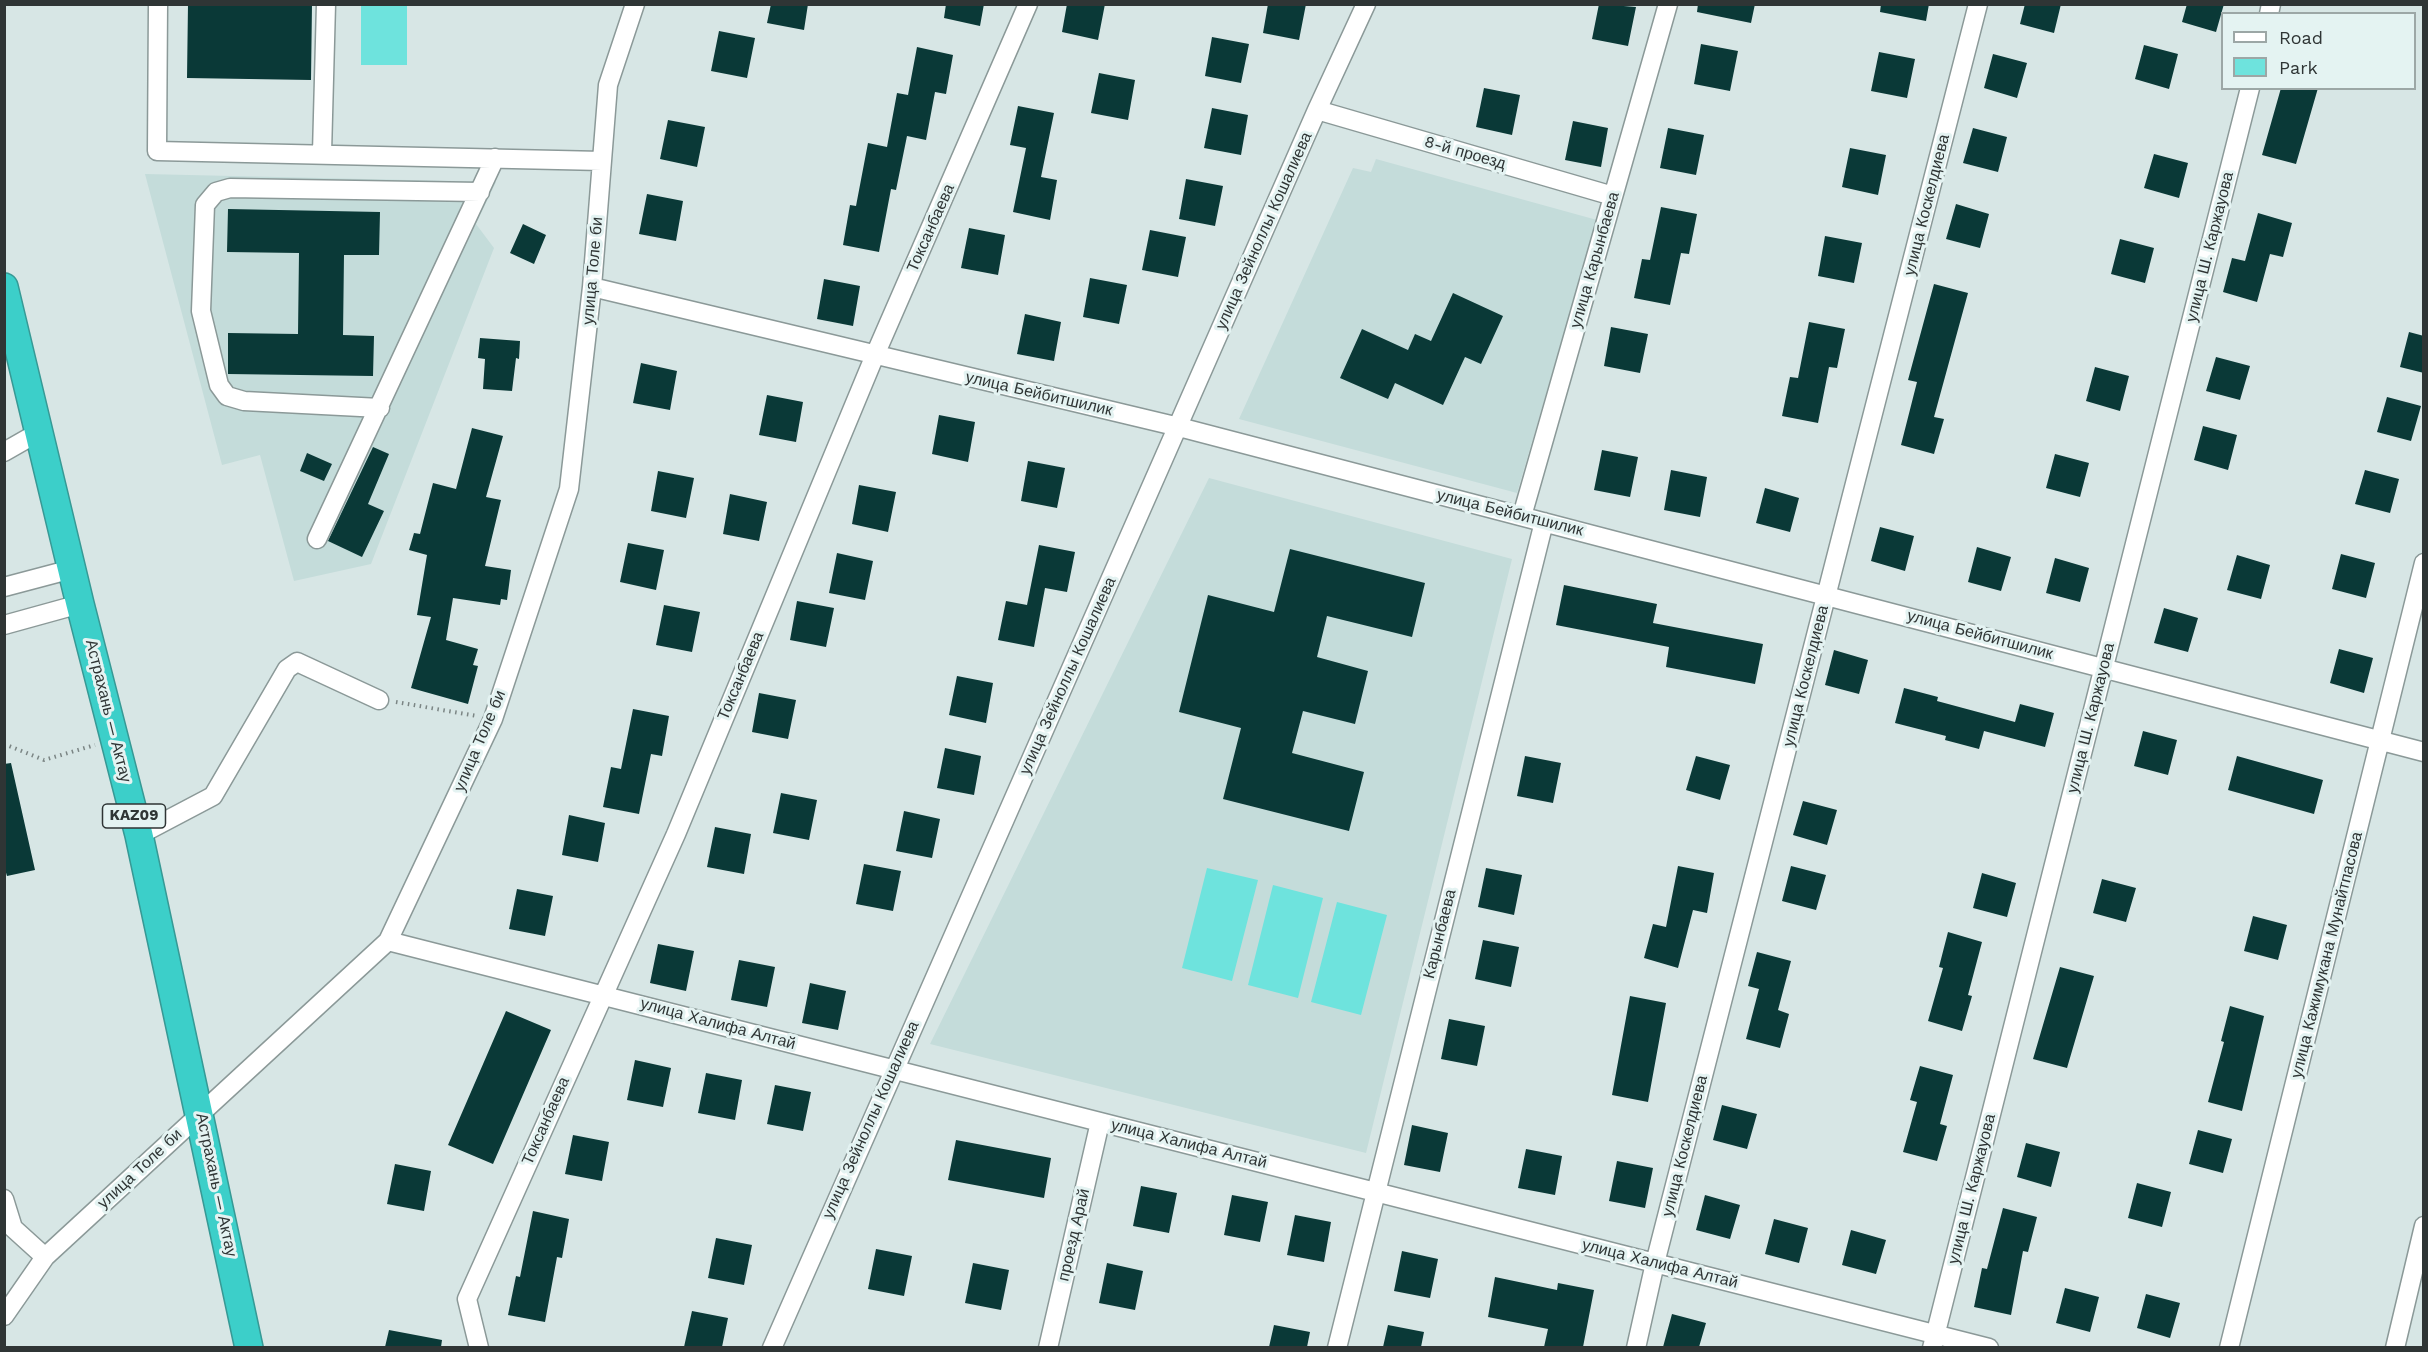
<!DOCTYPE html>
<html>
<head>
<meta charset="utf-8">
<style>
	body { margin:0 }
	#map { position:relative; width:2428px; height:1352px; overflow:hidden; background:#d7e6e5; font-family:"Work Sans",sans-serif }
	canvas { display:block }
	.frame { position:absolute; inset:0; border:6px solid #2f3535; pointer-events:none }
	.legend { position:absolute; left:2221px; top:12px; width:195px; height:78px; box-sizing:border-box; background:#e4f3f2; border:2px solid #9ca7a6; margin:0; padding:8px 10px; list-style:none; font-size:18px; color:#2f3535 }
	.legend li { display:flex; align-items:center; gap:12px; height:30px }
	.legend b { width:30px; border:2px solid #9ca7a6 }
</style>
</head>
<body>
<div id="map">
<canvas width="2428" height="1352"></canvas>
<div class="frame"></div>
<ul class="legend">
<li><b style="height:8px;background:#fff"></b>Road</li>
<li><b style="height:16px;background:#6ee3dd"></b>Park</li>
</ul>
</div>
<script>
const c = document.querySelector('canvas').getContext('2d');
c.lineJoin = 'round';
function fill(path, color) {
  c.fillStyle = color;
  c.fill(path, 'evenodd');
}
function strokePath(path, color, width, dash) {
  c.strokeStyle = color;
  c.lineWidth = width;
  c.lineCap = dash ? 'butt' : 'round';
  c.setLineDash(dash || []);
  c.stroke(path);
}
function write(font, color, halo, rows, align = 'center') {
  c.font = font + ' "Work Sans",sans-serif';
  c.lineWidth = 6;
  c.setLineDash([]);
  c.textBaseline = 'middle';
  c.strokeStyle = halo;
  c.fillStyle = color;
  for (const [text, x, y, turn = 0] of rows) {
    c.save();
    c.translate(x, y);
    c.rotate((+turn || 0) * Math.PI / 180);
    c.textAlign = isNaN(turn) ? turn : align;
    if (halo) c.strokeText(text, 0, 0);
    c.fillText(text, 0, 0);
    c.restore();
  }
}
const built = new Path2D(`
	M 1376,159 L 1597,220 L 1517,493 L 1239,419 L 1353,168 L 1371,172 Z
	M 145,174 L 496,182 L 476,224 L 494,248 L 371,564 L 294,581 L 260,455 L 222,465 Z
	M 1209,478 L 1512,559 L 1366,1153 L 930,1044 Z`);
const green = new Path2D(`
	M 361,5 L 407,5 L 407,65 L 361,65 Z
	M 1207,868 L 1258,880 L 1232,981 L 1182,968 Z
	M 1273,885 L 1323,898 L 1298,998 L 1248,985 Z
	M 1337,902 L 1387,915 L 1361,1015 L 1311,1002 Z`);
const building = new Path2D(`
	M 188,4 L 312,4 L 311,80 L 187,78 Z
	M 771,4 L 808,4 L 804,30 L 767,23 Z
	M 946,4 L 984,4 L 980,26 L 944,18 Z
	M 1067,4 L 1105,4 L 1098,40 L 1062,32 Z
	M 1268,4 L 1306,4 L 1299,40 L 1263,33 Z
	M 1599,4 L 1636,7 L 1628,46 L 1592,39 Z
	M 1698,4 L 1755,4 L 1751,23 L 1697,12 Z
	M 1881,4 L 1929,4 L 1926,21 L 1880,12 Z
	M 2025,4 L 2061,4 L 2054,33 L 2020,24 Z
	M 2187,4 L 2224,4 L 2216,32 L 2182,22 Z
	M 719,31 L 755,38 L 747,78 L 711,71 Z
	M 1212,37 L 1249,44 L 1241,83 L 1205,76 Z
	M 1701,44 L 1738,51 L 1730,91 L 1694,84 Z
	M 2144,45 L 2178,54 L 2169,89 L 2135,79 Z
	M 917,47 L 953,55 L 946,94 L 935,92 L 926,140 L 907,136 L 896,190 L 891,189 L 879,252 L 843,245 L 850,205 L 856,206 L 868,143 L 887,147 L 897,93 L 908,95 Z
	M 1879,52 L 1915,59 L 1907,98 L 1871,91 Z
	M 1993,54 L 2027,63 L 2017,98 L 1984,88 Z
	M 1099,73 L 1135,80 L 1128,120 L 1091,113 Z
	M 1484,88 L 1520,95 L 1512,135 L 1476,127 Z
	M 2281,88 L 2318,88 L 2296,164 L 2262,155 Z
	M 1018,106 L 1054,113 L 1041,177 L 1057,180 L 1050,220 L 1013,212 L 1026,148 L 1010,145 Z
	M 1212,108 L 1248,115 L 1241,155 L 1204,148 Z
	M 668,120 L 705,127 L 697,167 L 660,159 Z
	M 1573,121 L 1608,128 L 1601,167 L 1565,160 Z
	M 1668,128 L 1704,135 L 1696,175 L 1660,168 Z
	M 1973,128 L 2007,137 L 1998,172 L 1963,163 Z
	M 1850,148 L 1886,155 L 1878,195 L 1842,187 Z
	M 2154,154 L 2188,163 L 2179,198 L 2144,188 Z
	M 1186,179 L 1223,186 L 1215,226 L 1179,219 Z
	M 647,194 L 683,201 L 676,241 L 639,234 Z
	M 1956,204 L 1989,214 L 1980,248 L 1946,239 Z
	M 1661,207 L 1697,214 L 1689,254 L 1681,253 L 1670,305 L 1634,298 L 1642,259 L 1650,260 Z
	M 228,209 L 380,212 L 379,255 L 344,255 L 343,335 L 374,336 L 373,376 L 228,374 L 228,333 L 298,334 L 299,253 L 227,252 Z
	M 2258,213 L 2292,223 L 2283,257 L 2270,254 L 2257,302 L 2223,292 L 2232,258 L 2245,261 Z
	M 523,224 L 546,235 L 534,264 L 510,253 Z
	M 969,228 L 1005,235 L 998,275 L 961,268 Z
	M 1150,230 L 1186,237 L 1178,277 L 1142,270 Z
	M 1825,236 L 1862,243 L 1854,283 L 1818,276 Z
	M 2120,239 L 2154,248 L 2145,283 L 2111,274 Z
	M 1090,278 L 1127,285 L 1119,324 L 1083,317 Z
	M 824,279 L 860,286 L 853,326 L 817,319 Z
	M 1934,284 L 1968,293 L 1934,417 L 1944,419 L 1934,454 L 1901,445 L 1917,382 L 1908,380 Z
	M 1453,293 L 1503,316 L 1481,364 L 1465,357 L 1443,405 L 1395,383 L 1388,399 L 1340,378 L 1362,329 L 1408,350 L 1415,334 L 1431,341 Z
	M 1025,314 L 1061,322 L 1054,361 L 1017,354 Z
	M 1809,322 L 1845,329 L 1837,368 L 1829,367 L 1818,423 L 1782,416 L 1790,377 L 1798,378 Z
	M 1611,327 L 1648,334 L 1640,373 L 1604,366 Z
	M 2409,332 L 2424,336 L 2424,373 L 2400,367 Z
	M 480,338 L 520,341 L 519,359 L 516,358 L 512,391 L 483,389 L 485,359 L 478,358 Z
	M 2216,357 L 2250,366 L 2240,400 L 2206,391 Z
	M 641,363 L 677,371 L 670,410 L 633,403 Z
	M 2095,367 L 2129,376 L 2120,411 L 2086,401 Z
	M 767,395 L 803,402 L 796,442 L 759,435 Z
	M 2387,397 L 2421,406 L 2411,441 L 2377,432 Z
	M 939,415 L 975,422 L 968,462 L 932,454 Z
	M 2203,426 L 2237,435 L 2228,470 L 2194,460 Z
	M 472,428 L 503,436 L 486,497 L 501,500 L 485,566 L 511,570 L 507,600 L 501,599 L 500,605 L 453,598 L 446,640 L 478,649 L 473,665 L 478,666 L 468,704 L 411,688 L 431,617 L 417,615 L 427,555 L 409,550 L 414,533 L 420,534 L 433,483 L 456,489 Z
	M 373,447 L 389,454 L 368,504 L 384,511 L 362,557 L 328,541 Z
	M 1602,450 L 1638,457 L 1630,497 L 1594,490 Z
	M 307,453 L 332,464 L 324,481 L 300,471 Z
	M 2055,454 L 2089,463 L 2080,497 L 2046,488 Z
	M 1028,461 L 1065,468 L 1057,508 L 1021,501 Z
	M 1671,470 L 1707,477 L 1700,517 L 1664,510 Z
	M 2365,470 L 2399,479 L 2390,513 L 2355,504 Z
	M 658,471 L 694,478 L 686,518 L 651,511 Z
	M 859,485 L 896,492 L 888,532 L 852,524 Z
	M 1765,488 L 1799,498 L 1790,532 L 1756,523 Z
	M 730,494 L 767,502 L 759,541 L 723,534 Z
	M 1880,527 L 1914,536 L 1905,571 L 1871,561 Z
	M 628,543 L 664,550 L 656,590 L 620,582 Z
	M 1039,545 L 1075,552 L 1067,592 L 1045,588 L 1034,647 L 998,640 L 1006,601 L 1027,605 Z
	M 1977,547 L 2011,557 L 2001,591 L 1968,582 Z
	M 1290,549 L 1425,583 L 1412,637 L 1327,616 L 1317,657 L 1368,671 L 1355,724 L 1303,711 L 1292,753 L 1364,772 L 1349,831 L 1223,799 L 1241,728 L 1179,712 L 1208,595 L 1274,612 Z
	M 837,553 L 873,561 L 865,600 L 829,593 Z
	M 2341,554 L 2375,563 L 2366,598 L 2332,589 Z
	M 2237,555 L 2270,565 L 2261,599 L 2227,590 Z
	M 2055,558 L 2089,568 L 2080,602 L 2046,593 Z
	M 1564,585 L 1657,604 L 1653,623 L 1763,644 L 1755,684 L 1666,667 L 1669,647 L 1556,625 Z
	M 797,601 L 834,608 L 826,647 L 790,640 Z
	M 664,605 L 700,612 L 692,652 L 656,645 Z
	M 2164,608 L 2198,618 L 2188,652 L 2154,643 Z
	M 2339,649 L 2373,658 L 2364,693 L 2330,683 Z
	M 1834,650 L 1868,660 L 1859,694 L 1825,685 Z
	M 957,676 L 993,683 L 986,723 L 949,715 Z
	M 1904,688 L 1938,697 L 1937,701 L 2015,722 L 2020,704 L 2054,713 L 2045,747 L 1984,731 L 1979,749 L 1945,740 L 1946,736 L 1895,723 Z
	M 759,693 L 796,700 L 788,739 L 752,732 Z
	M 633,709 L 669,716 L 662,756 L 651,754 L 639,814 L 603,807 L 611,767 L 621,769 Z
	M 2143,731 L 2177,740 L 2168,775 L 2134,766 Z
	M 945,748 L 981,756 L 974,795 L 937,788 Z
	M 1525,756 L 1561,763 L 1553,803 L 1517,796 Z
	M 1696,756 L 1730,765 L 1720,800 L 1686,790 Z
	M 2237,756 L 2323,780 L 2314,814 L 2228,790 Z
	M 11,763 L 35,870 L 7,876 L 4,866 L 4,764 Z
	M 781,793 L 817,800 L 809,840 L 773,833 Z
	M 1803,801 L 1837,810 L 1827,845 L 1793,835 Z
	M 904,811 L 940,819 L 932,858 L 896,851 Z
	M 569,815 L 605,823 L 598,862 L 562,855 Z
	M 715,827 L 751,834 L 744,874 L 707,867 Z
	M 864,864 L 901,871 L 893,911 L 856,904 Z
	M 1678,866 L 1714,873 L 1707,913 L 1693,910 L 1678,968 L 1644,958 L 1653,924 L 1666,927 Z
	M 1791,866 L 1826,875 L 1816,910 L 1782,901 Z
	M 1486,868 L 1522,875 L 1514,915 L 1478,907 Z
	M 1982,873 L 2016,883 L 2007,917 L 1973,908 Z
	M 2102,879 L 2136,888 L 2126,922 L 2093,913 Z
	M 517,889 L 553,896 L 545,936 L 509,929 Z
	M 2253,916 L 2287,925 L 2278,960 L 2244,951 Z
	M 1948,932 L 1982,942 L 1968,995 L 1972,996 L 1962,1031 L 1928,1021 L 1943,968 L 1939,967 Z
	M 1483,940 L 1519,947 L 1511,987 L 1475,979 Z
	M 658,944 L 694,951 L 686,991 L 650,983 Z
	M 1757,952 L 1791,961 L 1778,1010 L 1789,1014 L 1780,1048 L 1746,1039 L 1759,989 L 1748,986 Z
	M 739,960 L 775,967 L 767,1007 L 731,1000 Z
	M 2060,967 L 2094,976 L 2067,1068 L 2033,1059 Z
	M 810,983 L 846,991 L 838,1030 L 802,1023 Z
	M 1630,996 L 1666,1003 L 1648,1102 L 1612,1095 Z
	M 2230,1006 L 2264,1016 L 2242,1111 L 2208,1102 L 2224,1042 L 2221,1041 Z
	M 506,1011 L 551,1030 L 493,1164 L 448,1145 Z
	M 1449,1019 L 1485,1026 L 1477,1066 L 1441,1059 Z
	M 635,1060 L 671,1068 L 663,1107 L 627,1100 Z
	M 1920,1066 L 1953,1075 L 1940,1124 L 1947,1126 L 1937,1161 L 1903,1152 L 1917,1102 L 1910,1100 Z
	M 706,1073 L 742,1080 L 735,1120 L 698,1113 Z
	M 775,1085 L 811,1092 L 803,1131 L 767,1124 Z
	M 1722,1105 L 1757,1114 L 1747,1149 L 1713,1140 Z
	M 1412,1125 L 1448,1133 L 1440,1172 L 1404,1165 Z
	M 2198,1130 L 2232,1139 L 2223,1173 L 2189,1164 Z
	M 573,1135 L 609,1142 L 602,1181 L 565,1174 Z
	M 956,1140 L 1051,1158 L 1044,1198 L 948,1180 Z
	M 2026,1143 L 2060,1152 L 2051,1187 L 2017,1177 Z
	M 1526,1149 L 1562,1156 L 1555,1195 L 1518,1188 Z
	M 1617,1161 L 1653,1168 L 1645,1208 L 1609,1201 Z
	M 395,1164 L 431,1171 L 424,1211 L 387,1204 Z
	M 2137,1183 L 2171,1192 L 2162,1227 L 2128,1218 Z
	M 1141,1186 L 1177,1193 L 1169,1233 L 1133,1226 Z
	M 1232,1195 L 1268,1202 L 1260,1242 L 1224,1235 Z
	M 1705,1195 L 1740,1205 L 1730,1239 L 1696,1230 Z
	M 2003,1208 L 2037,1217 L 2028,1252 L 2023,1251 L 2011,1315 L 1974,1307 L 1982,1268 L 1987,1269 Z
	M 533,1211 L 569,1219 L 562,1258 L 557,1257 L 545,1322 L 508,1315 L 516,1276 L 520,1277 Z
	M 1295,1215 L 1331,1222 L 1324,1262 L 1287,1255 Z
	M 1774,1219 L 1808,1228 L 1799,1263 L 1765,1254 Z
	M 1851,1230 L 1886,1240 L 1876,1274 L 1842,1265 Z
	M 716,1238 L 752,1245 L 744,1285 L 708,1278 Z
	M 876,1249 L 912,1256 L 904,1296 L 868,1289 Z
	M 1402,1251 L 1438,1259 L 1430,1298 L 1394,1291 Z
	M 973,1263 L 1009,1270 L 1001,1310 L 965,1303 Z
	M 1107,1263 L 1143,1271 L 1135,1310 L 1099,1303 Z
	M 1495,1277 L 1557,1290 L 1558,1283 L 1594,1290 L 1583,1347 L 1544,1347 L 1548,1329 L 1488,1317 Z
	M 2065,1288 L 2099,1297 L 2090,1332 L 2056,1323 Z
	M 2146,1294 L 2180,1303 L 2170,1338 L 2137,1328 Z
	M 692,1311 L 728,1318 L 722,1347 L 684,1347 Z
	M 1672,1314 L 1706,1323 L 1699,1347 L 1663,1347 Z
	M 1274,1325 L 1310,1332 L 1307,1347 L 1269,1347 Z
	M 1388,1325 L 1424,1332 L 1421,1347 L 1383,1347 Z
	M 389,1330 L 442,1340 L 441,1347 L 385,1347 Z`);
const path = new Path2D(`
	M 396,702 L 477,716
	M 4,744 L 44,760 L 95,745`);
const minor = new Path2D(`
	M 158,4 L 157,151 L 602,161
	M 2269,14 L 2271,4
	M 1317,110 L 1613,196
	M 322,153 L 326,4
	M 592,287 L 1179,427 L 2424,752
	M 380,408 L 244,401 L 227,396 L 219,385 L 201,311 L 205,205 L 216,192 L 230,188 L 480,192
	M 4,452 L 39,432
	M 1522,516 L 1668,4
	M 317,539 L 495,158
	M 4,587 L 72,569
	M 4,625 L 80,604
	M 139,835 L 213,796 L 287,669 L 297,662 L 379,700
	M 388,941 L 1989,1348
	M 4,1199 L 13,1228 L 45,1257
	M 4,1316 L 45,1257 L 388,941 L 493,719 L 569,489 L 592,287 L 608,85 L 635,4
	M 479,1348 L 467,1299 L 676,834 L 875,355 L 1028,4
	M 772,1348 L 1317,110 L 1366,4
	M 1048,1348 L 1100,1122
	M 1337,1348 L 1544,522
	M 1636,1348 L 1655,1263 L 1978,4
	M 1932,1348 L 2250,88
	M 2229,1348 L 2424,563
	M 2395,1348 L 2424,1226`);
const highway = new Path2D(`
	M 4,287 L 80,604 L 139,835 L 249,1348`);
const shields = [
	[134,816,63]
];
const shieldNames = [
	["KAZ09",134,816]
];
const streetNames = [
	["8-й проезд",1465,153,16],
	["улица Коскелдиева",1927,205,-76],
	["Токсанбаева",931,228,-66],
	["улица Зейноллы Кошалиева",1264,231,-66],
	["улица Ш. Каржауова",2210,247,-76],
	["улица Карынбаева",1595,260,-74],
	["улица Толе би",593,271,-85],
	["улица Бейбитшилик",1039,394,13],
	["улица Бейбитшилик",1510,513,14],
	["улица Бейбитшилик",1980,635,15],
	["Токсанбаева",741,676,-67],
	["улица Зейноллы Кошалиева",1068,676,-66],
	["улица Коскелдиева",1806,676,-76],
	["Астрахань — Актау",108,711,76],
	["улица Ш. Каржауова",2091,718,-76],
	["улица Толе би",480,741,-67],
	["Карынбаева",1440,934,-76],
	["улица Кажимукана Мунайтпасова",2327,955,-76],
	["улица Халифа Алтай",718,1024,15],
	["улица Зейноллы Кошалиева",871,1120,-66],
	["Токсанбаева",546,1121,-66],
	["улица Халифа Алтай",1189,1144,14],
	["улица Коскелдиева",1685,1146,-76],
	["улица Толе би",140,1169,-43],
	["Астрахань — Актау",216,1185,78],
	["улица Ш. Каржауова",1972,1189,-76],
	["проезд Арай",1074,1235,-77],
	["улица Халифа Алтай",1660,1264,14]
];
fill(built, '#c4dcda');
fill(green, '#6ee3dd');
fill(building, '#0a3937');
strokePath(minor, '#8b9998', 21);
strokePath(highway, '#379995', 30);
strokePath(path, '#7b8584', 4, [1.5, 4.5]);
strokePath(minor, '#fff', 18);
strokePath(highway, '#3ccfc9', 27);
for (const [x, y, w] of shields) {
  const box = new Path2D();
  box.roundRect(x - w / 2, y - 12, w, 24, 4.5);
  c.fillStyle = '#e4f3f2';
  c.fill(box);
  strokePath(box, '#2f3535', 1.5);
}
write('bold 15px', '#2f3535', null, shieldNames);
write('16px', '#2f3535', '#e4f3f2', streetNames);
</script>
</body>
</html>
